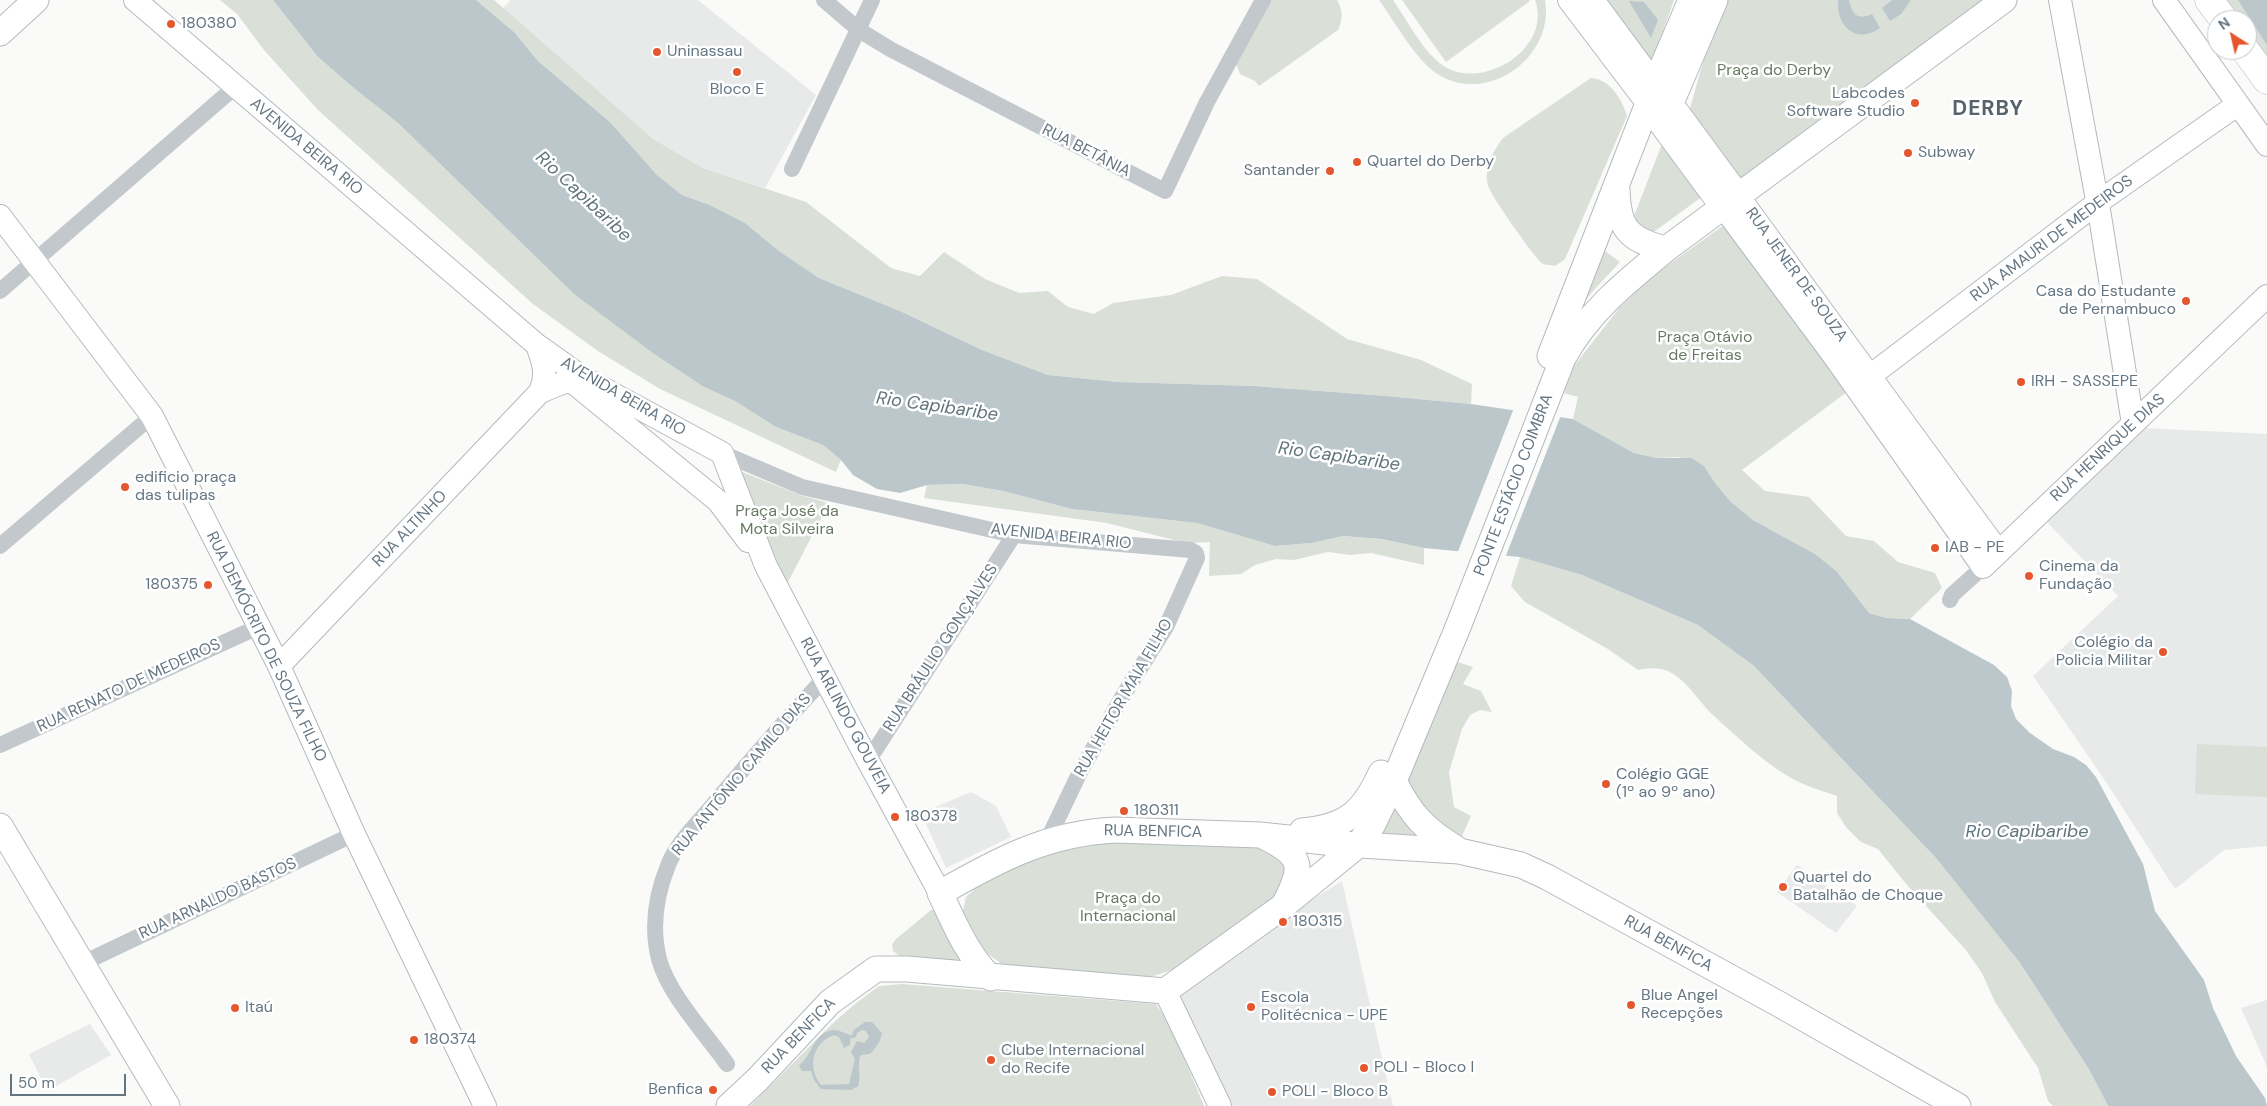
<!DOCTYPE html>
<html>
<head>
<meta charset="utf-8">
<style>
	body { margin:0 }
	#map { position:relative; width:2267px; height:1106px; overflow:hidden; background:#fafaf8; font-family:"DM Sans",sans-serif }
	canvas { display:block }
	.north { position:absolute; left:2207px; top:10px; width:50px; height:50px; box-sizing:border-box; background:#fff; border:1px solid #c1c8cd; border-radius:50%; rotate:325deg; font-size:14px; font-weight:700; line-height:20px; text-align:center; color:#657683 }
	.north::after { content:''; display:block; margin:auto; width:18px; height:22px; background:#e4572e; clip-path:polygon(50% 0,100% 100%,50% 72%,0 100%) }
	.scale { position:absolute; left:10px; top:1074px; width:116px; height:22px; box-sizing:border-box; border:2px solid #657683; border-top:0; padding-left:6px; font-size:15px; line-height:18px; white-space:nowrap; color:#657683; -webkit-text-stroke:4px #fff; paint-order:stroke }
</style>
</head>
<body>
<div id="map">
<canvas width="2267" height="1106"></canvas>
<div class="north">N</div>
<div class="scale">50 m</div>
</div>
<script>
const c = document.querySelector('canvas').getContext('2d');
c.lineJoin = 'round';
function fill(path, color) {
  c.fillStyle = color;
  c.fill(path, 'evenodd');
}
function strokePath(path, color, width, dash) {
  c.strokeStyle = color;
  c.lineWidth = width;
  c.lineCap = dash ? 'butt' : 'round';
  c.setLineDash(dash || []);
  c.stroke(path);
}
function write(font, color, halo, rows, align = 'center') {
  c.font = font + ' "DM Sans",sans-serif';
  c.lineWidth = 5;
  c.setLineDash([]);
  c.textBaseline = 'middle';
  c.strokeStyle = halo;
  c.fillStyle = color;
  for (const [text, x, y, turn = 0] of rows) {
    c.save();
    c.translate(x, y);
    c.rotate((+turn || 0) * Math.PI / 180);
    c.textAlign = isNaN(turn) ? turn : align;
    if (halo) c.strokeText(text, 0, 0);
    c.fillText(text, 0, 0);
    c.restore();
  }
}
const built = new Path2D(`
	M 511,0 L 698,0 L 816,95 L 765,188 L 703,168 L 653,139 L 502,9 Z
	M 2143,428 L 2267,434 L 2267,846 L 2224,850 L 2175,889 L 2102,776 L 2033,676 L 2118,596 L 2047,522 Z
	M 971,792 L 996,806 L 1011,837 L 946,868 L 921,813 Z
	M 1797,865 L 1857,906 L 1836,933 L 1777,892 Z
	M 1342,881 L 1393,1106 L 1233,1106 L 1178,997 L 1297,909 Z
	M 2267,1000 L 2267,1067 L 2241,1008 Z
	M 90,1024 L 111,1055 L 47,1091 L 29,1054 Z`);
const green = new Path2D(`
	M 220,0 L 273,0 L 317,56 L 350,85 L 398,123 L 575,295 L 654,354 L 704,387 L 735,401 L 776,427 L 823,445 L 841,460 L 836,472 L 660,389 L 598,351 L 533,304 L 318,110 L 264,50 L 237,14 Z
	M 476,0 L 494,0 L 653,139 L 703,168 L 806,202 L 891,268 L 920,276 L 944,252 L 985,279 L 1019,293 L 1048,291 L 1068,307 L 1094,314 L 1113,303 L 1171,295 L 1222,276 L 1257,279 L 1347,339 L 1421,360 L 1472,384 L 1471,404 L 1386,396 L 1254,386 L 1118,382 L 1048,375 L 982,350 L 900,311 L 819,278 L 779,251 L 745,223 L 710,205 L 682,195 L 657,175 L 610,122 L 538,61 L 514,32 Z
	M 1268,0 L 1337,0 C 1343,10 1343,19 1338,30 L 1259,86 L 1255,81 L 1240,74 L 1236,64 Z
	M 1379,0 L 1393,0 C 1407,20 1426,57 1447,68 C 1487,89 1552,47 1535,0 L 1545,0 C 1555,56 1489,105 1439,75 C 1416,61 1395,22 1379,0 Z
	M 1402,0 L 1529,0 L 1530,1 L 1446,62 Z
	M 1607,0 L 1674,0 L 1652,62 L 1607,2 Z
	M 1727,0 L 1991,0 L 1741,182 L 1689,112 L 1709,41 Z
	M 2209,0 L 2267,0 L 2267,80 L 2247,50 L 2247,20 L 2224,20 Z
	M 1591,78 C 1610,79 1622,99 1627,116 L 1565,259 L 1555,266 C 1552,265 1546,265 1543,264 C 1535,259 1493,198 1489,188 C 1482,171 1493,151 1503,138 Z
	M 1662,144 L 1703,196 L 1655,231 L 1644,233 L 1634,218 L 1634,216 Z
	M 1724,225 L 1847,392 L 1742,470 L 1765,491 L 1809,497 L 1846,536 L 1874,541 L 1898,562 L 1935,573 L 1942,588 L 1910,619 L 1886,618 L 1869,613 L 1815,554 L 1753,520 L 1730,501 L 1715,483 L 1704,466 L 1678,457 L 1657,458 L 1634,453 L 1573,419 L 1578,397 L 1564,393 L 1574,366 L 1620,307 L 1654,275 Z
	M 1601,240 L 1605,251 L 1620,262 L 1593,291 L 1568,322 Z
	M 740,471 L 800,495 L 829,503 L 787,584 L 763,539 Z
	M 963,484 L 1003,491 L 1072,509 L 1197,523 L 1275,546 L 1312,543 L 1343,536 L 1380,539 L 1424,548 L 1424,565 L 1371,553 L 1350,555 L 1328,552 L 1294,560 L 1276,559 L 1255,565 L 1241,574 L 1209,576 L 1210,542 L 1186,543 L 1107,523 L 924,498 L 927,485 Z
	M 1520,557 L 1582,575 L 1698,625 L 1754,666 L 1936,858 L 2020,963 L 2090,1071 L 2108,1106 L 2053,1106 L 2048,1101 L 2038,1068 L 1995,1002 L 1982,973 L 1965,949 L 1907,885 L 1878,849 L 1861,842 L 1846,827 L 1837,813 L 1837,796 C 1823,791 1808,787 1795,780 C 1769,767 1736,736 1714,716 C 1698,701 1688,681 1668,671 C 1660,667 1647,668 1638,670 L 1608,649 L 1525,602 L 1511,586 Z
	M 1451,660 L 1473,667 L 1463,684 L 1481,691 L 1492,712 L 1480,710 L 1470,715 L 1462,729 L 1449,772 L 1454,807 L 1471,816 L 1458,845 L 1402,791 Z
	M 2197,744 L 2267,747 L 2267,797 L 2195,794 Z
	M 1396,805 L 1429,838 L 1367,840 Z
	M 1131,838 L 1272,849 L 1283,854 L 1288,887 L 1176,969 L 1146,978 L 1003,965 L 984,951 L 963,911 L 966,897 L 976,888 L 993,875 L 1046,849 Z
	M 931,910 L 934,910 L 964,963 L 900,956 L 893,951 L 892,945 L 895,940 Z
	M 902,984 L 1156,1004 L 1171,1026 L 1204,1106 L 750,1106 L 832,1024 L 855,1004 L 879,986 Z`);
const water = new Path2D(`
	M 273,0 L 476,0 L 514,32 L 538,61 L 610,122 L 657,175 L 682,195 L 710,205 L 745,223 L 779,251 L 819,278 L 900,311 L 982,350 L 1048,375 L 1118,382 L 1254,386 L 1386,396 L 1471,404 L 1573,419 L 1634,453 L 1657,458 L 1691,458 L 1704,466 L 1715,483 L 1730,501 L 1753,520 L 1815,554 L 1836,571 L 1869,613 L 1886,618 L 1910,619 L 1994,665 L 2007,677 L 2012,691 L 2011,706 L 2016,719 L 2030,733 L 2053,749 L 2074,757 L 2086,765 L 2096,777 L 2143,864 L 2155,911 L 2204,980 L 2213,1008 L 2236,1056 L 2265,1098 L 2267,1106 L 2108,1106 L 2090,1071 L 2020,963 L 1936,858 L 1754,666 L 1698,625 L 1582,575 L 1520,557 L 1424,548 L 1381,539 L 1343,536 L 1312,543 L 1275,546 L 1197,523 L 1072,509 L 1003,491 L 963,484 L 927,485 L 900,493 L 877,489 L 853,475 L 841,460 L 823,445 L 776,427 L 735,401 L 704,387 L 654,354 L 575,295 L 398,123 L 350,85 L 317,56 Z
	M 1838,0 L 1849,0 C 1852,14 1857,21 1872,14 L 1880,28 C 1856,45 1836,26 1838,0 Z
	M 1892,0 L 1911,0 L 1901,14 L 1890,21 L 1882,8 Z
	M 2238,0 L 2267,0 L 2267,45 Z
	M 1629,1 L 1644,2 L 1658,20 L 1651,38 Z
	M 865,1022 L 872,1022 L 882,1033 C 880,1043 876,1047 870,1054 L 861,1055 C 856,1063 862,1074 858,1086 L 851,1090 L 821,1089 L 814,1080 L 811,1071 L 802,1071 L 799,1065 C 812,1057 813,1032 833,1030 C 839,1029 846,1035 852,1035 L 854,1030 ZM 862,1030 L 866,1031 L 869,1037 L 864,1043 L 857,1041 L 851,1052 L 855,1059 L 849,1084 L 821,1085 C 807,1068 812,1043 834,1035 L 839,1037 L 844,1048 L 850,1045 L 850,1039 L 856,1037 L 857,1033 Z`);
const pier = new Path2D(`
	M 1514,408 L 1561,415 L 1505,558 L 1457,554 Z`);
const street = new Path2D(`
	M 824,0 L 859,30 L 890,49 L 1165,191 L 1207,102 L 1263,0
	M 792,169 L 872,0
	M 0,291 L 235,87
	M 722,453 L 802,487 L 1014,535 L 1191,550 L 1196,553 L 1197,558 L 1166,627 L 1124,694 L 1080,772 L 1047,841
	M 0,546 L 152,416
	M 1950,600 L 1952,595 L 1983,567
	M 0,745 L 258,627
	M 868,761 L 1014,535
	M 81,964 L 354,834
	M 727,1064 C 706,1034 668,994 659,959 C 651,927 656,894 669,863 C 678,842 698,823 712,806 C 749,762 786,719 825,678`);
const secondary = new Path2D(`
	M 135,0 L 537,345 L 582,377 L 722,453 L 766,566 L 868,761 L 940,893
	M 1569,0 L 1648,104
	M 1593,0 L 1664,96
	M 2060,0 L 2100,216 L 2133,424
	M 2164,0 L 2267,145
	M 1738,196 L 1998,551
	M 1724,208 L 1831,352 L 1983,567 L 2267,296
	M 0,216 L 152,416 L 279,666 L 354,834 L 485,1106
	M 1870,376 L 2097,203 L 2237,105
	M 540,392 L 567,381 L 575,384 L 718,501 L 748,541
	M 279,666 L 540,392 C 548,374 543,362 537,345
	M 1165,991 L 1220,1106`);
const primary = new Path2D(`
	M 1715,0 L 1662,124 L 1724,208
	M 0,33 L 36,0
	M 1671,105 L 1738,196
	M 1617,189 C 1618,228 1628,240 1666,249
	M 1550,356 L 1661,70 L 1691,0
	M 1394,781 C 1411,815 1425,830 1457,849
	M 0,826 L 167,1106
	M 1302,831 C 1346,827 1363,813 1381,773
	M 1265,837 C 1303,856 1304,866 1285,903
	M 991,978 C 967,955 954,922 940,893 C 998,860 1047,833 1116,830 L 1260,835 L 1344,844 L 1459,851 L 1521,865 L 1547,877 L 1777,1003 L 1958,1106
	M 729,1106 L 757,1080 L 830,1002 L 876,969 L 907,969 L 1165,991 L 1282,907 L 1358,845 L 1372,826 L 1394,781 L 1458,627 L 1563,358 C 1588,312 1626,282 1666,249 L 2004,0`);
const highway = new Path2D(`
	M 2209,0 L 2224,20
	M 2245,50 L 2267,80`);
const markers = [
	[171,24,5,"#e4572e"],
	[657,52,5,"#e4572e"],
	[737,72,5,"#e4572e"],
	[1915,103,5,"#e4572e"],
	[1908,153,5,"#e4572e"],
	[1357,162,5,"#e4572e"],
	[1330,171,5,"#e4572e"],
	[2186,301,5,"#e4572e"],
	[2021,382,5,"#e4572e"],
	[125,487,5,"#e4572e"],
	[1935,548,5,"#e4572e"],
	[2029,576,5,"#e4572e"],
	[208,585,5,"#e4572e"],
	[2163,652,5,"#e4572e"],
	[1606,784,5,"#e4572e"],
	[1124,811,5,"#e4572e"],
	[895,817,5,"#e4572e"],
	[1783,887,5,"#e4572e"],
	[1283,922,5,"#e4572e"],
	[1631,1005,5,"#e4572e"],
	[1251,1007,5,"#e4572e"],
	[235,1008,5,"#e4572e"],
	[414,1040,5,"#e4572e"],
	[991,1060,5,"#e4572e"],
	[1364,1068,5,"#e4572e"],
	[713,1090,5,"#e4572e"],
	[1272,1092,5,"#e4572e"]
];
const poiNames = [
	["180380",181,24],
	["Uninassau",667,52],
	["Bloco E",737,90,"center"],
	["Labcodes",1905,94,"right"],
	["Software Studio",1905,112,"right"],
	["Subway",1918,153],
	["Quartel do Derby",1367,162],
	["Santander",1320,171,"right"],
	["Casa do Estudante",2176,292,"right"],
	["de Pernambuco",2176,310,"right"],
	["IRH - SASSEPE",2031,382],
	["edificio praça",135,478],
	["das tulipas",135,496],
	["IAB - PE",1945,548],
	["Cinema da",2039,567],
	["Fundação",2039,585],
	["180375",198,585,"right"],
	["Colégio da",2153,643,"right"],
	["Policia Militar",2153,661,"right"],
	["Colégio GGE",1616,775],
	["(1º ao 9º ano)",1616,793],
	["180311",1134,811],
	["180378",905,817],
	["Quartel do",1793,878],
	["Batalhão de Choque",1793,896],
	["180315",1293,922],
	["Blue Angel",1641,996],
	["Recepções",1641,1014],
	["Escola",1261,998],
	["Politécnica - UPE",1261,1016],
	["Itaú",245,1008],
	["180374",424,1040],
	["Clube Internacional",1001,1051],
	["do Recife",1001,1069],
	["POLI - Bloco I",1374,1068],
	["Benfica",703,1090,"right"],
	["POLI - Bloco B",1282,1092]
];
const parkNames = [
	["Praça do Derby",1774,71],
	["Praça Otávio",1705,338],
	["de Freitas",1705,356],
	["Praça José da",787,512],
	["Mota Silveira",787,530],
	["Praça do",1128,899],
	["Internacional",1128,917]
];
const streetNames = [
	["AVENIDA BEIRA RIO",306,147,40],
	["RUA BETÂNIA",1086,151,27],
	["RUA AMAURI DE MEDEIROS",2052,239,-37],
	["RUA JENER DE SOUZA",1796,275,54],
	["AVENIDA BEIRA RIO",623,397,30],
	["RUA HENRIQUE DIAS",2108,448,-43],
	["PONTE ESTÁCIO COIMBRA",1514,485,-69],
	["RUA ALTINHO",410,529,-46],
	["AVENIDA BEIRA RIO",1061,537,6],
	["RUA DEMÓCRITO DE SOUZA FILHO",266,647,64],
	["RUA BRÁULIO GONÇALVES",941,648,-57],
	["RUA RENATO DE MEDEIROS",129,686,-25],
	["RUA HEITOR MAIA FILHO",1124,698,-60],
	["RUA ARLINDO GOUVEIA",845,716,62],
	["RUA ANTÔNIO CAMILO DIAS",742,775,-50],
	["RUA BENFICA",1153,832,1],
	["RUA ARNALDO BASTOS",218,899,-25],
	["RUA BENFICA",1668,944,29],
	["RUA BENFICA",799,1036,-46]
];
const waterNames = [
	["Rio Capibaribe",583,197,43],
	["Rio Capibaribe",937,407,8],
	["Rio Capibaribe",1339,457,8],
	["Rio Capibaribe",2027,832]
];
const districtNames = [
	["DERBY",1988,109]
];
fill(built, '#e8e9e9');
fill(green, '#dadfd7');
fill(water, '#bbc7cb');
fill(pier, '#fafaf8');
strokePath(secondary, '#b3babf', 24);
strokePath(primary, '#b5babe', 27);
strokePath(highway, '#b4b9bd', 29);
strokePath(street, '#c3c8cc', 16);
strokePath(secondary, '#fff', 22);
strokePath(primary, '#fff', 25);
strokePath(highway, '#fff', 28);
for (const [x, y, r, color] of markers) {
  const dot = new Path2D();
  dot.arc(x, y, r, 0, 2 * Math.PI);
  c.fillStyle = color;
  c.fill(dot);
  strokePath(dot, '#fff', 2);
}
write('16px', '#657683', '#fff', poiNames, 'left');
write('16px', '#687a64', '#fff', parkNames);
write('16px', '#657683', '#fff', streetNames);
write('italic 18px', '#60757c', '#fff', waterNames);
c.letterSpacing = '1px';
write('bold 21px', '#57646e', '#fff', districtNames);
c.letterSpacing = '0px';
</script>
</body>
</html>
